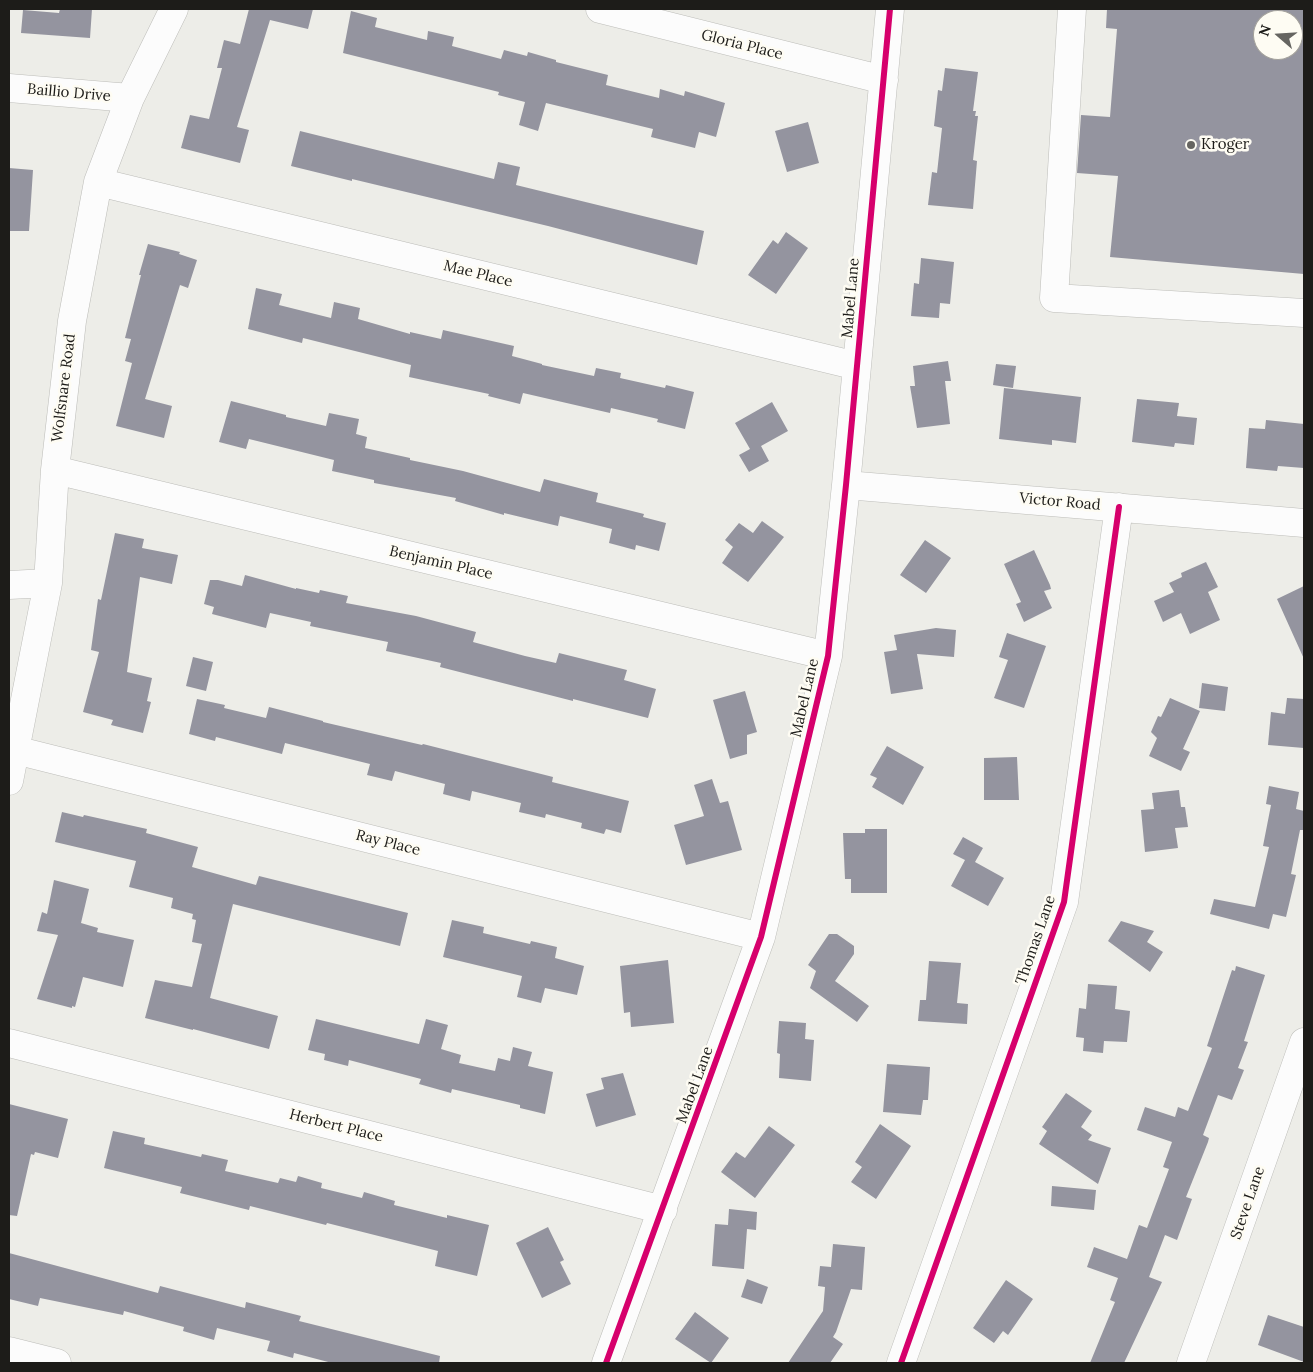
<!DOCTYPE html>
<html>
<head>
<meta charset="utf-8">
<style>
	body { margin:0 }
	#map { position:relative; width:1313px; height:1372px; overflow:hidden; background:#edede8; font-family:Lora,serif }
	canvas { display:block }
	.frame { position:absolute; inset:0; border:10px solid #1d1c19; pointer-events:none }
	.north { position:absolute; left:1253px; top:10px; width:50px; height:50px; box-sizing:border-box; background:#fefcf3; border:1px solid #a4a29c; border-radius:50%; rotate:289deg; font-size:14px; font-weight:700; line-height:20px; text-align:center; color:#1d1c19 }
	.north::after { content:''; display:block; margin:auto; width:18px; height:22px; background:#666561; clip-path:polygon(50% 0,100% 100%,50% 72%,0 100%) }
</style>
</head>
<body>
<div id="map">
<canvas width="1313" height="1372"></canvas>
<div class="frame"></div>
<div class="north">N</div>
</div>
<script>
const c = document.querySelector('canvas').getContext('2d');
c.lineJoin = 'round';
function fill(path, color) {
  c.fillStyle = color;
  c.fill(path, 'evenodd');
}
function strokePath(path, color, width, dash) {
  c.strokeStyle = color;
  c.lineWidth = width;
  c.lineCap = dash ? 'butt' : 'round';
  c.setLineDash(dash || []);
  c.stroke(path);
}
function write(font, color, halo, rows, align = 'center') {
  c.font = font + ' Lora,serif';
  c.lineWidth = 5;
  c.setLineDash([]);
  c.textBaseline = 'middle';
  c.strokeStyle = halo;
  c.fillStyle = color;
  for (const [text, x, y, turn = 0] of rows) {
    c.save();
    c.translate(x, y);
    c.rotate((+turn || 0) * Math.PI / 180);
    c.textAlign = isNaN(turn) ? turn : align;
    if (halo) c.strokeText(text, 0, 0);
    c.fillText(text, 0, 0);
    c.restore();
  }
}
const building = new Path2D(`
	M 60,9 L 92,9 L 90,38 L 21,33 L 23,10 L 59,13 Z
	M 249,9 L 313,9 L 308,29 L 270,20 L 237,127 L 249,130 L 240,163 L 181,148 L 190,115 L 209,119 L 222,68 L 217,68 L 224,40 L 240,44 Z
	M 1107,9 L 1304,9 L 1304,274 L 1110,257 L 1118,176 L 1077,173 L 1081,115 L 1110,117 L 1117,29 L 1106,28 ZM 1263,20 L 1293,20 L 1293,50 L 1263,50 Z
	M 351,11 L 377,18 L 375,27 L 427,40 L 428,31 L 454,37 L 452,46 L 501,59 L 504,50 L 527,56 L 528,52 L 556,60 L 556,62 L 608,75 L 606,85 L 659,98 L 660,89 L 684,96 L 685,91 L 725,103 L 716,137 L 699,132 L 695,148 L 651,137 L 653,129 L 546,103 L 538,131 L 519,125 L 525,102 L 498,95 L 499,92 L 343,53 Z
	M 945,68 L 978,72 L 973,111 L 976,111 L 975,116 L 978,116 L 973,160 L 977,161 L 973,209 L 928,205 L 932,172 L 937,173 L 942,128 L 934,126 L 938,90 L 942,91 Z
	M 808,122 L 819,163 L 787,172 L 775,131 Z
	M 300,131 L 494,179 L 498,162 L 520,167 L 516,185 L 704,231 L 697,265 L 548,226 L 352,179 L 352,181 L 291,166 Z
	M 9,168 L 33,170 L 29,231 L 9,231 Z
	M 786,232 L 808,248 L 776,294 L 748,275 L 773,240 L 778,244 Z
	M 148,244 L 180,252 L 179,254 L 197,260 L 188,288 L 180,285 L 145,399 L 172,406 L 164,438 L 116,426 L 132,363 L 125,361 L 131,339 L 125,338 L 141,275 L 139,275 Z
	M 921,258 L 954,262 L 950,304 L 940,303 L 939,318 L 911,316 L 914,283 L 919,284 Z
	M 256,288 L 282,294 L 279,305 L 331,318 L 334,302 L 360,308 L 358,319 L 410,334 L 410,332 L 441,339 L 443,330 L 514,346 L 512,356 L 542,364 L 542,365 L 594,376 L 596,368 L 621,373 L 620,378 L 665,388 L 666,385 L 694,392 L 685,429 L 657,422 L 658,419 L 611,408 L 610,413 L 523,393 L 520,404 L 488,396 L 489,394 L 409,377 L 411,365 L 303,338 L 302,343 L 248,329 Z
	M 948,361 L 951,381 L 945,381 L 950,424 L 917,428 L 910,386 L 915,386 L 913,366 Z
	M 996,364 L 1016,366 L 1013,388 L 993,385 Z
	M 1004,388 L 1081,397 L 1076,443 L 1052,440 L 1052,445 L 999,439 Z
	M 1137,399 L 1179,403 L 1177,416 L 1197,418 L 1194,445 L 1175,443 L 1174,447 L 1132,442 Z
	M 231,401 L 286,415 L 286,417 L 326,426 L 329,413 L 359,419 L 356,434 L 367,437 L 365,448 L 410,458 L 410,460 L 463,471 L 540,492 L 544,479 L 598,493 L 596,502 L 644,514 L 643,517 L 666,523 L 659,551 L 636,545 L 635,550 L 609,543 L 612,529 L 560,516 L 558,526 L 504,513 L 504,515 L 455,501 L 456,498 L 374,483 L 374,480 L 332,471 L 334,460 L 249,439 L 246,449 L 219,442 Z
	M 772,402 L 788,431 L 761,446 L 769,461 L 749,472 L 739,455 L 750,449 L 735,423 Z
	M 1266,420 L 1304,424 L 1304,468 L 1278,466 L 1277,471 L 1246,468 L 1249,428 L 1265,429 Z
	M 762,521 L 784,537 L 748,582 L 722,563 L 733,547 L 725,540 L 739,523 L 753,533 Z
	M 115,533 L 144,539 L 142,548 L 178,555 L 172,584 L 140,577 L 127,672 L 152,678 L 147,701 L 151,702 L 143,733 L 111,725 L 113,720 L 83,712 L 99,652 L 91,650 L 98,599 L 101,600 Z
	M 925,540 L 951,558 L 926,593 L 900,575 Z
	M 1034,550 L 1050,585 L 1051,589 L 1044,591 L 1052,608 L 1024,622 L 1016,604 L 1021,602 L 1004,564 Z
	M 1206,562 L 1218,587 L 1208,592 L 1220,620 L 1190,634 L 1181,613 L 1163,622 L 1154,601 L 1174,592 L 1169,583 L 1182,577 L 1181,573 Z
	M 245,575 L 296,589 L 296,588 L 319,593 L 320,590 L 348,596 L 346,603 L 416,616 L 476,632 L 473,642 L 525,656 L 556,663 L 559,653 L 627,670 L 624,680 L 656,689 L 648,718 L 573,699 L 573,701 L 440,667 L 441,663 L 386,651 L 388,642 L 310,626 L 311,622 L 270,613 L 266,628 L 212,614 L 214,607 L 204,604 L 210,580 L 218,580 L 242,586 Z
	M 1304,586 L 1304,659 L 1277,599 Z
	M 936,628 L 956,630 L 954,657 L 917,654 L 923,689 L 891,694 L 884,652 L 897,650 L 894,635 Z
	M 1007,633 L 1046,646 L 1024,708 L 994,698 L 1008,660 L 999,657 Z
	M 193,657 L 213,662 L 206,691 L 186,686 Z
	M 1202,683 L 1228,687 L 1225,711 L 1199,708 Z
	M 745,691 L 757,732 L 747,735 L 747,754 L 730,759 L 713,700 Z
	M 1170,698 L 1200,711 L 1183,749 L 1190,752 L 1181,771 L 1149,756 L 1157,738 L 1151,732 L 1158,716 L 1161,717 Z
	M 1287,698 L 1304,699 L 1304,748 L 1268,745 L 1271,712 L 1285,714 Z
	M 197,699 L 225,705 L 224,708 L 266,718 L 269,707 L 323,721 L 323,722 L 422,745 L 423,744 L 553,777 L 552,782 L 629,801 L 621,833 L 606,829 L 604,834 L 581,828 L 582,823 L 546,814 L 545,818 L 519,812 L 521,803 L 472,791 L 470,801 L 443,794 L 445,784 L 395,771 L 392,781 L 367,775 L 370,764 L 285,743 L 282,754 L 216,737 L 215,741 L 189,734 Z
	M 887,746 L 924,767 L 903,805 L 872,787 L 877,778 L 870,775 Z
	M 1017,757 L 1019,800 L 984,800 L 984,758 Z
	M 712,779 L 720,803 L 728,801 L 742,850 L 686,865 L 674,825 L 704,816 L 694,785 Z
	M 1269,786 L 1299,792 L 1296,809 L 1304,811 L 1304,830 L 1300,830 L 1291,874 L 1296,875 L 1286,917 L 1273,914 L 1269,929 L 1210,914 L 1214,899 L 1255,907 L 1269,847 L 1263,846 L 1271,805 L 1266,804 Z
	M 1179,790 L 1181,807 L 1185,807 L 1188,827 L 1175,828 L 1178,848 L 1145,852 L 1141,810 L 1154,809 L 1152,793 Z
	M 62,812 L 83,817 L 84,815 L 147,829 L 146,833 L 198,847 L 192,867 L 256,885 L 259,876 L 408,913 L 400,946 L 233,904 L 210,998 L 278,1016 L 269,1049 L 193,1029 L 193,1030 L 145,1018 L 155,980 L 192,987 L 202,944 L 192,942 L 196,920 L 192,919 L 193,914 L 171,908 L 173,898 L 129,887 L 136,861 L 55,842 Z
	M 865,829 L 887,829 L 887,893 L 851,893 L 851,879 L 845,879 L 843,833 L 865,833 Z
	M 963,837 L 983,848 L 975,862 L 1004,878 L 988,906 L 951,886 L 965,860 L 953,854 Z
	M 54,880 L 89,889 L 81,923 L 98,928 L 97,932 L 134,940 L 123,987 L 83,977 L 75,1007 L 72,1006 L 72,1008 L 37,999 L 58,935 L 37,931 L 42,912 L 47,914 Z
	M 452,920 L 484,927 L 483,933 L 530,944 L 531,941 L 557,947 L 555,958 L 584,966 L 577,995 L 545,988 L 541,1003 L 517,997 L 522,976 L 443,957 Z
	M 1121,921 L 1154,931 L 1147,942 L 1163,952 L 1150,972 L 1108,941 Z
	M 829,934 L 837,934 L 854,946 L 854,954 L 835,981 L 869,1006 L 857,1022 L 810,988 L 816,971 L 808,965 Z
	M 668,960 L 674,1023 L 631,1027 L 630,1012 L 624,1013 L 620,966 Z
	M 929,961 L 961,963 L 957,1003 L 968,1004 L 967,1024 L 918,1021 L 920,1000 L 926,1000 Z
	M 1236,966 L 1265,975 L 1244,1041 L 1248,1042 L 1238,1068 L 1244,1070 L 1232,1100 L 1218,1095 L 1203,1135 L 1209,1138 L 1208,1142 L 1186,1197 L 1192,1199 L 1177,1240 L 1165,1235 L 1149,1277 L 1162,1282 L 1124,1363 L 1090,1363 L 1115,1302 L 1110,1300 L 1118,1278 L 1087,1267 L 1094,1247 L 1127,1259 L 1139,1225 L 1147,1228 L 1169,1169 L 1163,1167 L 1172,1142 L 1137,1130 L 1145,1107 L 1175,1117 L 1178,1107 L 1188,1111 L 1212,1048 L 1207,1046 L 1232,970 L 1235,971 Z
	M 1088,984 L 1117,986 L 1115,1009 L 1130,1011 L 1127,1042 L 1104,1041 L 1103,1053 L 1083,1051 L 1084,1038 L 1076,1037 L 1079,1008 L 1086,1009 Z
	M 316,1019 L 419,1044 L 426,1019 L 448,1025 L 441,1049 L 461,1055 L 459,1063 L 495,1071 L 498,1058 L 510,1061 L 513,1047 L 532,1052 L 528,1066 L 553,1072 L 545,1114 L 520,1108 L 520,1105 L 452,1089 L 451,1093 L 419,1084 L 421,1079 L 349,1060 L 348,1066 L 324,1060 L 325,1054 L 308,1050 Z
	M 779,1021 L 806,1023 L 805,1039 L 814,1040 L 811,1081 L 779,1078 L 780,1054 L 777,1053 Z
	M 887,1064 L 930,1067 L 928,1100 L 923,1100 L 921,1115 L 883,1112 Z
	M 623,1073 L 636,1115 L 596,1127 L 586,1094 L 604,1089 L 601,1078 Z
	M 1066,1093 L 1092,1111 L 1081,1127 L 1092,1135 L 1088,1140 L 1111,1148 L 1098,1184 L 1039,1144 L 1047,1131 L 1042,1127 Z
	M 9,1104 L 68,1119 L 58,1158 L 35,1152 L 34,1155 L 31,1154 L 17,1216 L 9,1215 Z
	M 880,1124 L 911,1146 L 876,1199 L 851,1182 L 862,1167 L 855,1162 Z
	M 769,1126 L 795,1145 L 755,1198 L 721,1172 L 736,1152 L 745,1158 Z
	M 113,1131 L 145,1138 L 144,1144 L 201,1157 L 202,1154 L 228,1160 L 225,1171 L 278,1183 L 280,1178 L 296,1182 L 298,1176 L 322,1183 L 321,1188 L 362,1198 L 364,1192 L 395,1201 L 394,1205 L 447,1218 L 447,1215 L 489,1225 L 477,1276 L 435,1266 L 438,1251 L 327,1223 L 326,1225 L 250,1206 L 249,1210 L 180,1193 L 182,1187 L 104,1168 Z
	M 1052,1186 L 1096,1190 L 1094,1210 L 1051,1206 Z
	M 729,1209 L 757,1212 L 756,1230 L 747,1229 L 744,1269 L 712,1266 L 715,1224 L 728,1225 Z
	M 548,1227 L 564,1260 L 560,1262 L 571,1284 L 542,1298 L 516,1243 Z
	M 833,1244 L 865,1247 L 862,1290 L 851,1289 L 836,1332 L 833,1337 L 843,1344 L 830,1363 L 788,1363 L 823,1311 L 825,1287 L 818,1286 L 820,1266 L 831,1267 Z
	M 9,1253 L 158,1293 L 160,1286 L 245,1308 L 246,1302 L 301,1316 L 299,1321 L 440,1356 L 439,1363 L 332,1363 L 294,1353 L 293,1358 L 267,1351 L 270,1341 L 217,1328 L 214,1340 L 183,1331 L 184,1327 L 124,1311 L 123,1315 L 40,1298 L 38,1306 L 9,1299 Z
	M 747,1279 L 768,1287 L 762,1304 L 741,1297 Z
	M 1006,1280 L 1033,1299 L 1008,1335 L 1003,1331 L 994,1343 L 973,1328 Z
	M 695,1312 L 729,1338 L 711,1363 L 675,1339 Z
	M 1268,1315 L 1304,1327 L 1304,1362 L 1258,1345 Z`);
const minor = new Path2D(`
	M 600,9 L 884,80
	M 1072,9 L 1054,298 L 1304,313
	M 9,88 L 130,98
	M 98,182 L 857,366
	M 55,470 L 828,656
	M 846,485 L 1304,523
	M 9,585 L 48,583
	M 15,750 L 761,937
	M 9,781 L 48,583 L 55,470 L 72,321 L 98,182 L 130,98 L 174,9
	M 9,1043 L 663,1210
	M 9,1351 L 57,1363
	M 606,1363 L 761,937 L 828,656 L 846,485 L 890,9
	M 901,1363 L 1064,902 L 1119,507
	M 1191,1363 L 1304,1042`);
const cycleway = new Path2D(`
	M 606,1363 L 761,937 L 828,656 L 846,485 L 890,9
	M 901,1363 L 1064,902 L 1119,507`);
const markers = [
	[1191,145,5,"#666561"]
];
const streetNames = [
	["Gloria Place",742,45,14],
	["Baillio Drive",69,93,5],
	["Mae Place",478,274,14],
	["Mabel Lane",851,298,-85],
	["Wolfsnare Road",64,388,-83],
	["Victor Road",1060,502,5],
	["Benjamin Place",441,563,13],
	["Mabel Lane",805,698,-77],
	["Ray Place",388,843,14],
	["Thomas Lane",1036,940,-71],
	["Mabel Lane",695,1085,-70],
	["Herbert Place",336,1126,14],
	["Steve Lane",1248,1203,-71]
];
const poiNames = [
	["Kroger",1201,145]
];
fill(building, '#94949f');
strokePath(minor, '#bdbdb9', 29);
strokePath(minor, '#fcfcfc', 28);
strokePath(cycleway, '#d6006c', 6);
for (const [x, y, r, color] of markers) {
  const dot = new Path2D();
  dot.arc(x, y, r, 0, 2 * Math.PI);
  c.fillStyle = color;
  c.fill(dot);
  strokePath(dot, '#fefcf3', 2);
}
write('15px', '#1d1c19', '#fefcf3', streetNames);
write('15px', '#1d1c19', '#fefcf3', poiNames, 'left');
</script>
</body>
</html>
